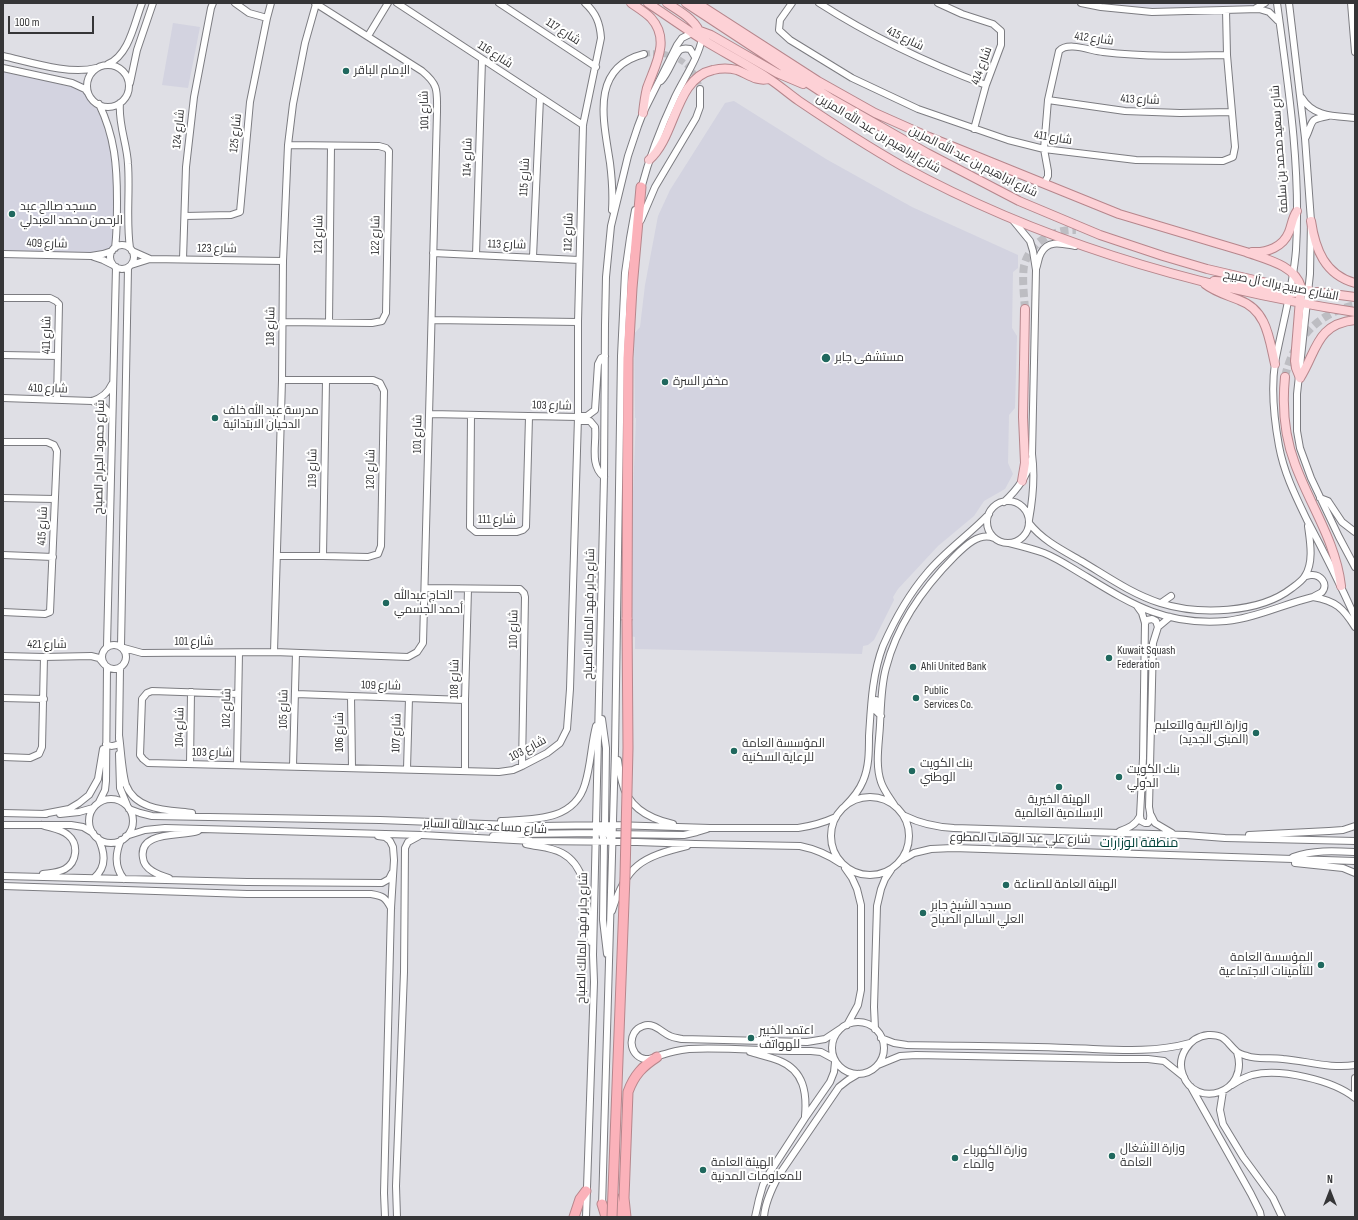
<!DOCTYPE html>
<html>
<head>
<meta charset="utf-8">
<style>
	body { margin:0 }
	#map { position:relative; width:1358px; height:1220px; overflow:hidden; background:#dfdfe5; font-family:"Sofia Sans Condensed",sans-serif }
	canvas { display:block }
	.frame { position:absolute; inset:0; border:4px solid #353537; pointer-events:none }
	.north { position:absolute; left:1310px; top:1172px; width:40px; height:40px; -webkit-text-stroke:3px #fff; paint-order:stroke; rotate:0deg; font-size:11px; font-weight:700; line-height:16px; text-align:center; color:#353537 }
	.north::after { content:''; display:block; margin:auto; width:14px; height:18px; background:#353537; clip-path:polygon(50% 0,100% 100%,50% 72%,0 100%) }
	.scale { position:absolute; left:8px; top:16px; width:86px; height:18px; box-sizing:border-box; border:2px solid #353537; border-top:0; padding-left:5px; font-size:12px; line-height:14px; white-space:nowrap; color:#353537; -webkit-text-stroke:3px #fff; paint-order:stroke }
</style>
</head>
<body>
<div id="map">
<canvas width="1358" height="1220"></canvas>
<div class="frame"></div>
<div class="north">N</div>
<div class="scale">100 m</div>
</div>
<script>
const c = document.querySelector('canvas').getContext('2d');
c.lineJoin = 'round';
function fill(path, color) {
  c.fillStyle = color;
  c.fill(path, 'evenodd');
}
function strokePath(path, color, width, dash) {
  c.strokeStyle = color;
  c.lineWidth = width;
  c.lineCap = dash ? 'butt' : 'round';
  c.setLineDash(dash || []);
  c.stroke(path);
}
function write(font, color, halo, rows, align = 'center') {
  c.font = font + ' "Sofia Sans Condensed",Cairo,sans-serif';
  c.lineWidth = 4;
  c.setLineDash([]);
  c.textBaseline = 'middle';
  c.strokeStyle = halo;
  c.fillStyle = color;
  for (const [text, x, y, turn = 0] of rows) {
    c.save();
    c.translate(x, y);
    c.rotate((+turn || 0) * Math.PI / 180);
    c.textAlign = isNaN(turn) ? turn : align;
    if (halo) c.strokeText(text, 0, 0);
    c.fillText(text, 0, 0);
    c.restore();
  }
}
const built = new Path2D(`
	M 1079,3 L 1263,3 L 1254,6 L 1230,8 L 1127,10 Z
	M 173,23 L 200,27 L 188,88 L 162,85 Z
	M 3,68 L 85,89 L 94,101 L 99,104 L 116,162 L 115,248 L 107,253 L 3,254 Z
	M 734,101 L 826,159 L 912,207 L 1018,255 L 1018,268 L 1013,272 L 1012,328 L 1017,336 L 1015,408 L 1009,415 L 1008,463 L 1013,474 L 1005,489 L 984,501 L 974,516 L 938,546 L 898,589 L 893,597 L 894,600 L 874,640 L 868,645 L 863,646 L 862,654 L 635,649 L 635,637 L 630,636 L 629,593 L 636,418 L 635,418 L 634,334 L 640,327 L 645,285 L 658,216 L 670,190 L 725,103 Z`);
const minorTunnel = new Path2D(`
	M 644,54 C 671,50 694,62 700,89`);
const majorTunnel = new Path2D(`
	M 1276,285 L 1306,290
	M 1025,309 C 1024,295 1022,279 1024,266 C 1030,242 1053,229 1076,230
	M 1285,377 C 1293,340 1318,313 1355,305`);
const minor = new Path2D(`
	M 235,3 L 249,13 L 267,18
	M 397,3 L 583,125
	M 499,3 L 596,67
	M 792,3 L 780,20 L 779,30 L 790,40 L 852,78 L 918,109 L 1008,140 L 1044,149 L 1136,160 L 1223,161 L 1233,157 L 1235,147 L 1227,55 L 1226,10
	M 819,3 C 872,37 927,63 986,85
	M 938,3 L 962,14 L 993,24 L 1001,31 L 1001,45 L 986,85 L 974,129
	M 1081,3 L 1101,7 L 1152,12 L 1259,9 L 1269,12 L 1278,21
	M 1277,3 C 1288,84 1301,168 1296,250 C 1293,289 1282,325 1275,363 C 1271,390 1274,419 1279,446 C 1284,473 1295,495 1307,520 C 1324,552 1340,584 1355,617
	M 1289,3 L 1305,138 L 1311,221 L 1310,274 L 1297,394 L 1297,431 L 1300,448 L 1311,478 L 1339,537 L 1355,567
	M 1351,3 L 1355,52
	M 1256,8 L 1265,3
	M 368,36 L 388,3
	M 3,56 C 30,62 69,75 96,68
	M 108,64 C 129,55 134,24 142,3
	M87 86a21 21 0 1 1 42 0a21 21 0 1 1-42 0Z
	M 3,68 L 72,83 L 85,89 L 88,93
	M 661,81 C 669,73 674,55 680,50 C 683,48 686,48 690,49 L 695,57
	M 130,83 L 137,50 L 153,3
	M 1302,98 C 1313,117 1335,116 1355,118
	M 1048,100 L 1125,111 L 1180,113 L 1232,112
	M 120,103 C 118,124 127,143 128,164 C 130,192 126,220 130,248
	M 99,104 C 115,137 117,166 117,201 C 117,217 117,232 115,248
	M 1306,137 C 1314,120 1308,120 1328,116
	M 1044,184 L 1048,176 L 1048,171 L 1044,149 L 1048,100 L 1059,51 C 1068,41 1091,51 1103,52 C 1144,57 1186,56 1227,55
	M 641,189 C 649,158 661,127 675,97 C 683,80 699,57 702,38
	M 612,210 C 613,194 612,179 610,163 C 604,122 589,68 644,54
	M 185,216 L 231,215 L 240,212 L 250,102 L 267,18 L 271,3
	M 1012,219 L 1030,241 L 1033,251 L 1036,270 L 1032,454 C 1035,476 1033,498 1029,520
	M 641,220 L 655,187 L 696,118 L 700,107 L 700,89
	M110 257a12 12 0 1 1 24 0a12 12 0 1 1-24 0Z
	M 132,251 L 150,259
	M 433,253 L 579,260
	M 3,254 L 91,256 L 103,254 L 112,251
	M 476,255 L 482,60
	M 94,257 L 103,260 L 113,265
	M 533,257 L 540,98
	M 183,259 L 186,167 L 194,97 L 211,8 L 213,3
	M 131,265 L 150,259 L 283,261
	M 1036,269 C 1038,264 1038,258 1041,253 C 1048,239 1063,244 1075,246
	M 3,298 L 50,298 L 56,301 L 59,304 L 57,400
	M 432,320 L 578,322 L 583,125 L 601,38 C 600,23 596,13 585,3
	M 282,322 L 372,323 L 382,321 L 386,313 L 389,151 L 386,148 L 379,146 L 288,145
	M 329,322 L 331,146
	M 3,355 L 58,356
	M 3,398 L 92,401 C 102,398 108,393 112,384
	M 92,401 L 103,406 L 112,416
	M 471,415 L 470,527 L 476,532 L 517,532 L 523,530 L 526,527 L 529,417
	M 578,417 L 578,322
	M 578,417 L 580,416 L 587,416 L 595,410 L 598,364 L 601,358 L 605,356
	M 578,417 L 581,421 L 590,421 L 595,427 C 597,443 589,465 604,477
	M 3,442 L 47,442 L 54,445 L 57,451 L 50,612 L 45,614 L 3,612
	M 3,498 L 55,499
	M 1320,498 L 1328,501 L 1342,522 L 1355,532
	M987 522a21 21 0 1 1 42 0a21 21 0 1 1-42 0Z
	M 1004,502 C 1017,490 1027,477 1031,460
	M 1029,523 C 1043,541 1064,551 1083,562 C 1108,577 1132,594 1160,603 C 1198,615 1259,614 1292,588 C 1296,585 1302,581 1305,576 C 1314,562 1310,541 1308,526
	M 1009,543 C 1021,546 1033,549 1044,553 C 1059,559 1073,569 1087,577 C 1134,606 1168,626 1226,621 C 1256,618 1284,604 1313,597 C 1316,595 1319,594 1322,592 C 1329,584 1320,574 1311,575 C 1309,575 1307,576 1305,576
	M 3,555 L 53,557
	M 277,556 L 323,556 L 368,557 L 378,554 L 381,546 L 384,391 L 380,383 L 373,380 L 282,380
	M 323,556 L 326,381
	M 425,588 L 520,589 L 524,593 L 525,597 L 522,766
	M 1313,597 C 1336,601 1343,608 1355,627
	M 1161,603 L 1171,596
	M 1137,606 L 1142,613 L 1145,623 L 1143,758 L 1140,816 L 1141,821 L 1145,823 L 1148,823 C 1152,819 1150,812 1149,807 L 1153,643 L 1158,627 L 1170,617
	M 1145,623 L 1147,620 L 1152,619 L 1156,621 L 1158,627
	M102 657a12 12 0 1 1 24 0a12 12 0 1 1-24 0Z
	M 107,646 L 116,267
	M 121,646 L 128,268
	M 124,648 L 142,653 L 274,652 L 408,657 L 417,652 L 423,643 L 437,112 C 437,91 439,85 422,71 L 315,3
	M 274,652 L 282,380 L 283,261 L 288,145 L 293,104 L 305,43 L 316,4
	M 3,656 L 44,657 L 91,656 L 99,658 L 104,664
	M 238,694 L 152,691 L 147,693 L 142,699 L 140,755 L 143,759 L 148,763 L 499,772 L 513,770 L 522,766 L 547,753 L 560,743 L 567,729 L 570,689 L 578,417 L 430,414
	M 296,694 L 465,700
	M 351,696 L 352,768
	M 3,698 L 44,699
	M 876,700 L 876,711 L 881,716
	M 602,719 L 606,748 L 605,825 L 608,834 L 612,841
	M 119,735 C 121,749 122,773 126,785 C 136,811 169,810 192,813
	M 119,739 L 120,668
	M 106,744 C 111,747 114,746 119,744
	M 119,754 L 120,788 L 127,805
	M 3,757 L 30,758 L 39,754 L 42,747 L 44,657
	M 618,760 C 619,768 620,775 622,782 C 628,808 650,819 673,824
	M 190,764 L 191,692
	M 237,764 L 239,653
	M 293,766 L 296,653
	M 407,769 L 409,698
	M 465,771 L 465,700 L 468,589
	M831 836a39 39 0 1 1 78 0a39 39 0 1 1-78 0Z
	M89 821a22 22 0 1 1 44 0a22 22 0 1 1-44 0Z
	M 99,802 L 105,790 L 106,781 L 107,667
	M 845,806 C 852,799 859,791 863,781 C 869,767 869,752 869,736 C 871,706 872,675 883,646 C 894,621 909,594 927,573 C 945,551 969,535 989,514
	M 895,806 C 890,798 884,791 881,782 C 875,765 879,744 880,725 C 881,706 881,686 886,668 C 897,625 924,587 955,556 C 965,546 979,532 994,538
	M 129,809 L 140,813 L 152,816 L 380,820 L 538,826 L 613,825 L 710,828 L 798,828 C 812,826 823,823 836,817
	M 3,813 L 46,814
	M 43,814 L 69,809 L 79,803 L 89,795 L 98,779 L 103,749
	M 60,814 L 79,812 L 93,808
	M 1151,815 L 1155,823 L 1172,833
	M 905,816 C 921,824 936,827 954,828 L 1186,835 L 1225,838 L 1355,841
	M 501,821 C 532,819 574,822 585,784 C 591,765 591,745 596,726
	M 3,825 L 71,825 L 83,827 L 93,833
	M 42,825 C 50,828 61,829 68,835 C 79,844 77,862 65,869 C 58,873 50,873 43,874
	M 597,825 L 602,834 L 604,841 L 603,920 L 607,954
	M 1120,831 C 1128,828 1136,825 1140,816
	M 609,834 L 684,835 L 697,832 L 707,829
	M 1249,835 L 1329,831 L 1343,830 L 1355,826
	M 126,836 L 145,830 L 165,828 L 422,835 L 532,841 L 637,842 L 695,844 L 800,846 C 815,849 827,854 840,863
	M 378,836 L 385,837 L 390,841 L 393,847 L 394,860 L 391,908 L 384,1193 L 385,1217
	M 493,836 L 519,834 L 596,833 L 606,830 L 613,825
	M 121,840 C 115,854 114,867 124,879
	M 526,844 C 538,847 551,847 562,853 C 592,869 586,913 591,942
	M 1293,857 C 1314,850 1333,851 1355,852
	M 902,860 L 914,853 L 931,849 L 953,848 L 1355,861
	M 1295,863 L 1343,868 L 1355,873
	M 845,868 L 852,878 L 857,889 L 861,905 L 861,990 L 858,1005 L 847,1025
	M 3,876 L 247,882 L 382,883 L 389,879 L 392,873
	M 94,878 C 107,867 105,852 98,838
	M 169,878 C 159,875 144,870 143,858 C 138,830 182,837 198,831
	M 3,886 L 247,894 L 371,894 C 383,896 385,897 391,908
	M 612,911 C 626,865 642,857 687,846
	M832 1048a26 26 0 1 1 52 0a26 26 0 1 1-52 0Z
	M 875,1029 L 874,1007 L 877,906 L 881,889 L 885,879 L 891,870
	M 881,1038 L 894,1043 L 907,1045 C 961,1046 1015,1046 1069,1048 C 1109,1049 1151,1054 1190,1043
	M 750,1052 C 760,1055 771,1057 780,1061 C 804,1071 807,1093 805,1116
	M 1237,1052 C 1250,1094 1195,1109 1183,1075 C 1176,1057 1189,1037 1208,1035 C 1225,1034 1226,1042 1236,1051 C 1238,1053 1243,1055 1247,1056 C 1258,1060 1271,1057 1283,1059 C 1307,1061 1331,1069 1355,1065
	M 834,1059 L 821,1052 L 811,1051 C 770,1052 730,1047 689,1049 C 681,1050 673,1051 665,1054 C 659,1055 652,1060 645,1059 C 628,1056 627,1031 643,1026 C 654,1022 661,1032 670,1036 C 674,1038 678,1038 682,1039 L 807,1042 L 825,1039 L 840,1029
	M 878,1065 L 900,1056 L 916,1055 L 1120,1059 L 1148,1059 L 1164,1061 L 1184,1077
	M 1355,1078 L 1355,1093
	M 1232,1085 C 1238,1081 1245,1077 1252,1075 C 1280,1068 1333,1080 1355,1098
	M 1191,1087 L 1251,1194 L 1260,1212 L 1261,1217
	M 1223,1091 L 1220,1110 L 1223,1124 L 1243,1157 L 1273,1198 L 1282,1217
	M 602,1207 L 615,751 L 621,356 L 625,273 L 630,238 L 635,210
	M 397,1217 L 396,1186 L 404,972 L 405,848 L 408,842 L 419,836
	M 586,1217 L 594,982 L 593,955 L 604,477 L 605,325 L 606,277 L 611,226 L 628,156 L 638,126 L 643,113 L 677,45 L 682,38 L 692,33
	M 755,1217 L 759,1199 L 763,1185 L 770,1172 L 805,1118 L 830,1082 L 834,1072 L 835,1062
	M 764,1217 C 765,1202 772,1188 779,1175 L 839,1087 L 848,1080 L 858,1074`);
const major = new Path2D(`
	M 631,3 C 638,8 645,12 651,18 C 671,40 655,65 647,88 C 645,96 644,104 643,113
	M 648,3 C 666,15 683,27 700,38 C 723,52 746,64 768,78 C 779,85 789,94 799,101 C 833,124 867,146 902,166 C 1043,243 1198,288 1355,312
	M 667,3 C 679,11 697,20 701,36
	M 686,3 L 832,99 L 927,153 L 1019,201 L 1100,235 L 1163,256 L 1207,269 L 1276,285
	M 697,3 L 818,81 L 875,113 L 929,137 L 1119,214 L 1246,252 C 1265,259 1295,265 1301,287 L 1295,361 L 1296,368 L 1300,378
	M 692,33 L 700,31 L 711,35 L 777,73 L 803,84
	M 649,160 C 676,137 675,78 713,70 C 721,68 729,68 737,70 C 748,74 756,82 769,79
	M 1311,221 C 1315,249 1325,275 1355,283
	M 1252,252 C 1267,253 1283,247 1289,232 C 1292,225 1292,218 1297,211
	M 1214,281 C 1246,280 1278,301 1309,290
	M 1205,284 C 1215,292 1227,295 1239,300 C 1267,310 1269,338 1275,364
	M 1317,292 L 1355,297
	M 1285,377 C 1282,407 1284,435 1295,464 C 1310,505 1336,542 1341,586
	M 1300,378 C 1317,351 1316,324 1355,320
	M 1022,481 L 1025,463 L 1023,417 L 1025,309`);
const highway = new Path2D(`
	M 627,619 L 628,358 L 632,288 L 641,187
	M 614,1197 L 619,1217
	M 602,1204 L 606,1217
	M 574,1217 L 580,1199 L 586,1191
	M 626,1217 L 624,1198 L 628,1092 C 634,1075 643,1066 657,1057`);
const highwayBridge = new Path2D(`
	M 612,1217 L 625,876 L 628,748 L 627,619`);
const markers = [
	[346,71,4,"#20685e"],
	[12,214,4,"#20685e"],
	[826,358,5,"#20685e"],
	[665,382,4,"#20685e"],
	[215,418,4,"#20685e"],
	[386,603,4,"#20685e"],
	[1109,658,4,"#20685e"],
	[913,667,4,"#20685e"],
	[916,698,4,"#20685e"],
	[1256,733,4,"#20685e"],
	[734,751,4,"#20685e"],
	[912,771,4,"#20685e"],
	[1119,777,4,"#20685e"],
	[1059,787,4,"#20685e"],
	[1006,885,4,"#20685e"],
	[923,913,4,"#20685e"],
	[1321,965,4,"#20685e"],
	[751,1038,4,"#20685e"],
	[1112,1156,4,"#20685e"],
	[955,1158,4,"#20685e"],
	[703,1170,4,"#20685e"]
];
const streetNames = [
	["شارع 117",563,32,33],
	["شارع 415",905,39,26],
	["شارع 412",1094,39,8],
	["شارع 116",495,55,33],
	["شارع 414",982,66,-70],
	["شارع 413",1140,100,3],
	["شارع 101",425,110,-91],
	["شارع 124",179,129,-84],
	["شارع 125",236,133,-84],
	["شارع إبراهيم بن عبد الله المزين",878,134,31],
	["شارع 411",1053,138,9],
	["شارع سعيد محمد بن سلمة",1280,149,-94],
	["شارع 114",468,157,-88],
	["شارع ابراهيم بن عبد الله المزين",973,162,27],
	["شارع 115",525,177,-87],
	["شارع 112",569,232,-88],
	["شارع 121",319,234,-89],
	["شارع 122",376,235,-89],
	["شارع 409",47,244,2],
	["شارع 113",507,245,2],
	["شارع 123",217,249,1],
	["الشارع صبيح براك آل صبيح",1281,286,11],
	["شارع 118",271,326,-89],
	["شارع 411",47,335,-89],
	["شارع 410",48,389,2],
	["شارع 103",552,406,2],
	["شارع 101",418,434,-89],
	["شارع حمود الجراح الصباح",100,457,-89],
	["شارع 119",313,468,-89],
	["شارع 120",371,469,-89],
	["شارع 111",497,520],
	["شارع 415",43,526,-87],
	["شارع جابر فهد المالك الصباح",590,614,-89],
	["شارع 110",514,629,-89],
	["شارع 101",194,642],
	["شارع 421",47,645],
	["شارع 108",455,679,-89],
	["شارع 109",381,686,2],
	["شارع 102",227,708,-89],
	["شارع 105",284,709,-89],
	["شارع 104",180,727,-89],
	["شارع 106",340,732,-90],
	["شارع 107",397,733,-88],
	["شارع 103",528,749,-28],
	["شارع 103",212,753,1],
	["شارع مساعد عبدالله الساير",485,827,3],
	["شارع علي عبد الوهاب المطوع",1020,839,1],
	["شارع جابر فهد المالك الصباح",583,938,-89]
];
const poiNames = [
	["الإمام الباقر",354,71],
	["مسجد صالح عبد",20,207],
	["الرحمن محمد العبدلي",20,221],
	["مستشفى جابر",835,358],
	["مخفر السرة",673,382],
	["مدرسة عبد الله خلف",223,411],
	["الدحيان الابتدائية",223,425],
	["الحاج عبدالله",394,596],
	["أحمد الجسمي",394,610],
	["Kuwait Squash",1117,651],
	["Federation",1117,665],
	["Ahli United Bank",921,667],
	["Public",924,691],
	["Services Co.",924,705],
	["وزارة التربية والتعليم",1248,726,"right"],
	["(المبنى الجديد)",1248,740,"right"],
	["المؤسسة العامة",742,744],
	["للرعاية السكنية",742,758],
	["بنك الكويت",920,764],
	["الوطني",920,778],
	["بنك الكويت",1127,770],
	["الدولي",1127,784],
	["الهيئة الخيرية",1059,800,"center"],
	["الإسلامية العالمية",1059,814,"center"],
	["الهيئة العامة للصناعة",1014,885],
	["مسجد الشيخ جابر",931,906],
	["العلي السالم الصباح",931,920],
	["المؤسسة العامة",1313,958,"right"],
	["للتأمينات الاجتماعية",1313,972,"right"],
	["اعتمد الخبير",759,1031],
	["للهواتف",759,1045],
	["وزارة الأشغال",1120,1149],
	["العامة",1120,1163],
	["وزارة الكهرباء",963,1151],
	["والماء",963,1165],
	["الهيئة العامة",711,1163],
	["للمعلومات المدنية",711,1177]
];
const neighbourhoodNames = [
	["منطقة الوزارات",1139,844]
];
fill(built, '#d3d3e0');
strokePath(minorTunnel, '#bdbdc2', 6, [6, 3]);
strokePath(majorTunnel, '#bdbdc2', 8, [8, 4]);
strokePath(minor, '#7c7c81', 8);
strokePath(major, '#b6868c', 10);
strokePath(highway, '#b6868c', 11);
strokePath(minor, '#fff', 6);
strokePath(major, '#fdd1d6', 8);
strokePath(highway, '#fbb2ba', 9);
strokePath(highwayBridge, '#b6868c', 11, []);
strokePath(highwayBridge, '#fbb2ba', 9);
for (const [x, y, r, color] of markers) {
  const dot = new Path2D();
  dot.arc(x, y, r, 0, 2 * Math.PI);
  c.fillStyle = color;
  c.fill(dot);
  strokePath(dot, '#fff', 1.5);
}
write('12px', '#353537', '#fff', streetNames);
write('12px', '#353537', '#fff', poiNames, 'left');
write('13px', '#01423a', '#fff', neighbourhoodNames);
</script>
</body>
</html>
